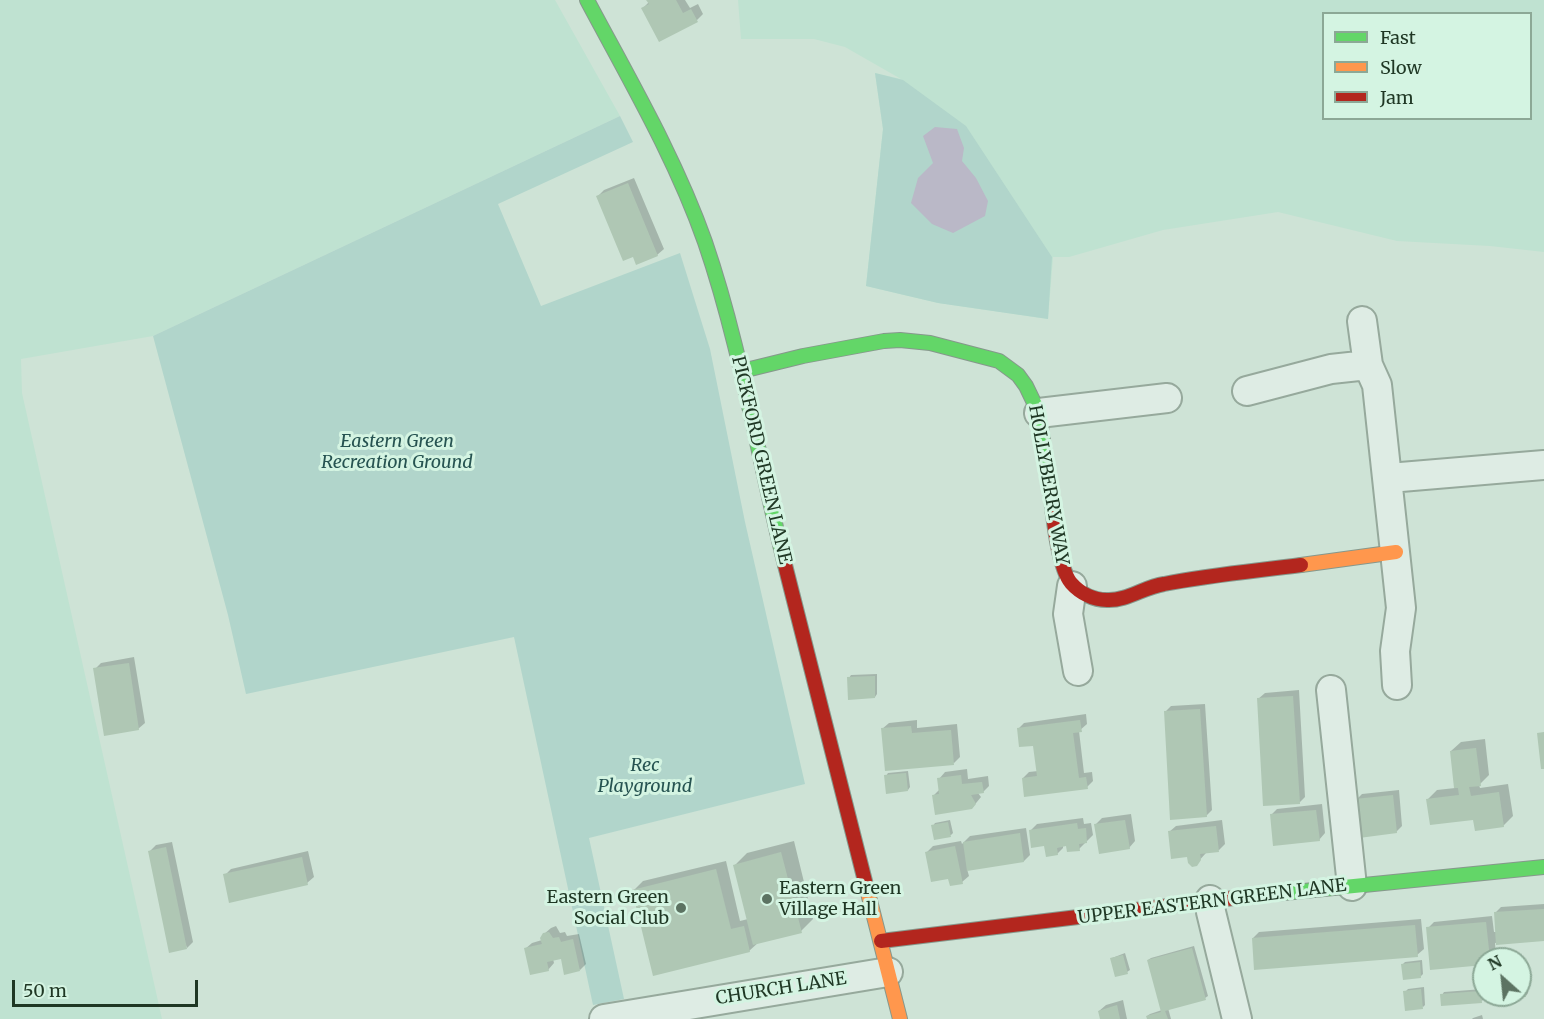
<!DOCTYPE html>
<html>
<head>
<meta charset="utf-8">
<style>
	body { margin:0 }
	#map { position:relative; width:1544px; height:1019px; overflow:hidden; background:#cee3d6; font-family:Merriweather,serif }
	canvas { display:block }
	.legend { position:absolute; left:1322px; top:12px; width:210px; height:108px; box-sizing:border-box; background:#d4f4e2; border:2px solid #8ca896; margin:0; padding:8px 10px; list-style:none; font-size:18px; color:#1f3724 }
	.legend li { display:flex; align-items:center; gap:12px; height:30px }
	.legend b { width:30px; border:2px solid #8ca896 }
	.north { position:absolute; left:1472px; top:947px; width:60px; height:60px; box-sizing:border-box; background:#d4f4e2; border:2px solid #8ca896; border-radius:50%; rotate:333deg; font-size:16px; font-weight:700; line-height:24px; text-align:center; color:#1f3724 }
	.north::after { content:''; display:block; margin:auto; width:21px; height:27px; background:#5c7362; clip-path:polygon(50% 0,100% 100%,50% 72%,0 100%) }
	.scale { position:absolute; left:12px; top:980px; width:186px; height:27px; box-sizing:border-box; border:3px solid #1f3724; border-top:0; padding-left:8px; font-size:18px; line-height:21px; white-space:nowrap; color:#1f3724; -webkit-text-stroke:4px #d4f4e2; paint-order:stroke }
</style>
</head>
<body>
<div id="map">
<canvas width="1544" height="1019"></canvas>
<ul class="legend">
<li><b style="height:8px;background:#63d668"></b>Fast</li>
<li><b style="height:8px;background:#ff974d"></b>Slow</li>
<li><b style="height:8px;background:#b3261e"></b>Jam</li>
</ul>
<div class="north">N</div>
<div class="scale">50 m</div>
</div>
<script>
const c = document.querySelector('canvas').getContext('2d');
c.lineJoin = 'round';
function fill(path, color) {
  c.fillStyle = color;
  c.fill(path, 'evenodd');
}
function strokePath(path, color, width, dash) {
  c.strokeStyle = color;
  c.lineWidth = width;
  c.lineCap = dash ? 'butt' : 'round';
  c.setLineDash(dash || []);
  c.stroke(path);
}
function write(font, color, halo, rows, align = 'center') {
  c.font = font + ' Merriweather,serif';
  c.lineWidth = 6;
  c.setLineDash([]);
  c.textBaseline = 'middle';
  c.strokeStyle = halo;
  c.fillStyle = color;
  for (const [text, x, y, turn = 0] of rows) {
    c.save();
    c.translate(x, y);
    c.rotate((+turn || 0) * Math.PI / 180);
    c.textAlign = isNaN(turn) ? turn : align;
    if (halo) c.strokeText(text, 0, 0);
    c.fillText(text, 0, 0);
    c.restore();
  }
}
const farmland = new Path2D(`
	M 0,0 L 555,0 L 620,116 L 153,336 L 21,359 L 22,393 L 162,1019 L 0,1019 Z
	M 738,0 L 1544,0 L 1544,252 L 1490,246 L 1397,241 L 1278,212 L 1163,230 L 1069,257 L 1053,257 L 1048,319 L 938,303 L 866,286 L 883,129 L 875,73 L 901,79 L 845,47 L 814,39 L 741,39 ZM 1324,14 L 1530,14 L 1530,118 L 1324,118 Z`);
const green = new Path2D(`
	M 875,73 L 903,80 L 966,126 L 1052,257 L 1048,319 L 938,303 L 866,286 L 883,129 Z
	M 620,116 L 633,142 L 498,204 L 541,306 L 680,253 L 710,349 L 745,522 L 805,784 L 589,838 L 624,999 L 593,1005 L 514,637 L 246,694 L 228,615 L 153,336 Z`);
const water = new Path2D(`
	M 935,127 L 957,129 L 964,148 L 962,161 L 976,178 L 988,201 L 985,216 L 953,233 L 932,224 L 911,203 L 918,178 L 933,163 L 923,136 Z`);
const shadow = new Path2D(`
	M 648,0 L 685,0 L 690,8 L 698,4 L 703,14 L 697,20 L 660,40 L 643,8 L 649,2 Z
	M 634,178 L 664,249 L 657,255 L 598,196 L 604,190 Z
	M 134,657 L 145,723 L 138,729 L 95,669 L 101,663 Z
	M 877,674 L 877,694 L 875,697 L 849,678 L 851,675 Z
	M 1299,690 L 1305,797 L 1299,803 L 1258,699 L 1265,693 Z
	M 1205,704 L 1212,810 L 1206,816 L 1165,712 L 1171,706 Z
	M 1086,714 L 1087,724 L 1079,731 L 1084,773 L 1092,772 L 1093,781 L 1087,787 L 1023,778 L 1029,772 L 1038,771 L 1034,744 L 1018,729 L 1024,723 Z
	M 917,720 L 917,728 L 957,724 L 960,757 L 954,763 L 882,729 L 889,723 Z
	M 1485,739 L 1489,775 L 1479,785 L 1480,788 L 1508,784 L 1513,816 L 1503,826 L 1475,818 L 1428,799 L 1437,790 L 1455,788 L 1451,751 L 1461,742 Z
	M 967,769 L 968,779 L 988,776 L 989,786 L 983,792 L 978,793 L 981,797 L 972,808 L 934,795 L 940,789 L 939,779 L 945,772 Z
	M 908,771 L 910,787 L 908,790 L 886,776 L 888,773 Z
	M 1399,790 L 1402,826 L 1396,832 L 1356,800 L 1362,794 Z
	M 1322,804 L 1325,833 L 1319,840 L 1271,815 L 1277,809 Z
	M 1131,814 L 1135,841 L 1129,848 L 1096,824 L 1102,818 Z
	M 1083,818 L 1084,824 L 1091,823 L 1093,835 L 1079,849 L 1067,845 L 1063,845 L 1063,848 L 1057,854 L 1031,830 L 1037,824 Z
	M 950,820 L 953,833 L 951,835 L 935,839 L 933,826 L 935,823 Z
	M 1222,820 L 1225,844 L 1219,850 L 1206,853 L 1196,864 L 1169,832 L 1176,826 Z
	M 1026,828 L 1030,855 L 1024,861 L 967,869 L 969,876 L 962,882 L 949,877 L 927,852 L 933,846 L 961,841 L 962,844 L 970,836 Z
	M 794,841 L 813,919 L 801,931 L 759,942 L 749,951 L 634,890 L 643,881 L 726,861 L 740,921 L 748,919 L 735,865 L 747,853 Z
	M 172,842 L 193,942 L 187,948 L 149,852 L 156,845 Z
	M 308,851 L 314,877 L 307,883 L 225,875 L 231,869 Z
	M 1544,904 L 1544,940 L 1495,943 L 1496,957 L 1493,959 L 1484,959 L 1428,928 L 1434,922 L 1492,916 L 1494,932 L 1496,932 L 1495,913 L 1501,907 Z
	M 1421,919 L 1424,949 L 1417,955 L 1253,938 L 1259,932 Z
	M 556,926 L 560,933 L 565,932 L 567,936 L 579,934 L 586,964 L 580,970 L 562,958 L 553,959 L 554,963 L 548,970 L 525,949 L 532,943 L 542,940 L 544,934 L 551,928 Z
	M 1194,946 L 1208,996 L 1205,998 L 1168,1008 L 1171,1019 L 1148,1019 L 1147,1016 L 1150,1014 L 1162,1010 L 1148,960 L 1151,958 Z
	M 1125,953 L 1130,970 L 1127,972 L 1112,958 Z
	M 1422,960 L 1423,974 L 1420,977 L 1403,964 L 1405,962 Z
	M 1527,974 L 1528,993 L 1526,996 L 1506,995 L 1520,995 L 1520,975 Z
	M 1424,987 L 1425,1005 L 1423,1007 L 1405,992 L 1408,989 Z
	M 1483,989 L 1484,999 L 1481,1001 L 1442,995 L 1444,992 Z
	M 1123,1000 L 1127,1019 L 1101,1019 L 1099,1011 L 1106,1005 Z
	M 1482,1015 L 1483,1019 L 1472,1019 L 1473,1018 Z`);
const building = new Path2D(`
	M 646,0 L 676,0 L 683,13 L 691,9 L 698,22 L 659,42 L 641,8 L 649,4 Z
	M 628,183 L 658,256 L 636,265 L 633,257 L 623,261 L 596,196 Z
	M 129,663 L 139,730 L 104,736 L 93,668 Z
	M 875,676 L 875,698 L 848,700 L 847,677 Z
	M 1293,696 L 1300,804 L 1263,806 L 1257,698 Z
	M 1200,709 L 1207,817 L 1170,820 L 1164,711 Z
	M 1080,720 L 1082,732 L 1073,733 L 1079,778 L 1086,777 L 1088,789 L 1024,797 L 1022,778 L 1037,776 L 1033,746 L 1019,747 L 1017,728 Z
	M 911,726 L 912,733 L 951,730 L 954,765 L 885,771 L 881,728 Z
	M 1544,732 L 1544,769 L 1541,769 L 1537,733 Z
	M 1476,748 L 1481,786 L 1469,787 L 1471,796 L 1499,792 L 1504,827 L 1475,831 L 1473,820 L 1430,825 L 1426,799 L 1459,795 L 1458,788 L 1454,788 L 1450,751 Z
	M 906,773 L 908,791 L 886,794 L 884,775 Z
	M 961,775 L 962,784 L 982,782 L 984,793 L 971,795 L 976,804 L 972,809 L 935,815 L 932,795 L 939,794 L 937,778 Z
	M 1393,795 L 1397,833 L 1359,838 L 1355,799 Z
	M 1316,810 L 1320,841 L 1273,846 L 1270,814 Z
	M 1125,820 L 1130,849 L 1099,854 L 1094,824 Z
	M 948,822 L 951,837 L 934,840 L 931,825 Z
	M 1077,823 L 1078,829 L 1086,828 L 1087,843 L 1079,844 L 1080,851 L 1067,852 L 1066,846 L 1057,848 L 1058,855 L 1046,857 L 1044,846 L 1031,848 L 1029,830 Z
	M 1216,826 L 1219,852 L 1200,854 L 1201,860 L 1197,866 L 1192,867 L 1188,863 L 1187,857 L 1171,859 L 1168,831 Z
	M 1020,833 L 1024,862 L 967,871 L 963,842 Z
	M 955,846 L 963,884 L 950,886 L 948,879 L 931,882 L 925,852 Z
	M 166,847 L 187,949 L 169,953 L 148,851 Z
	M 781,852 L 802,933 L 753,945 L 733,865 Z
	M 302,857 L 308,885 L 229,903 L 223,874 Z
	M 716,869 L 731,929 L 744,926 L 750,952 L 653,976 L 632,890 Z
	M 1544,909 L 1544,941 L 1496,945 L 1494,912 Z
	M 1486,922 L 1490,959 L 1484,959 L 1484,965 L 1430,970 L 1426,927 Z
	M 1415,925 L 1418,957 L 1254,970 L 1252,938 Z
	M 549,932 L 553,938 L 559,937 L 561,942 L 573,939 L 580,971 L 564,975 L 561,959 L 547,962 L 549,971 L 530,975 L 524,948 L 542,944 L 540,938 L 543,933 Z
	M 1192,948 L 1206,1000 L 1165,1011 L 1168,1019 L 1147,1019 L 1146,1016 L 1161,1012 L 1147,960 Z
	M 1123,955 L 1128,974 L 1115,977 L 1110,958 Z
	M 1420,962 L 1421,978 L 1403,980 L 1401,964 Z
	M 1520,976 L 1525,976 L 1526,997 L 1505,999 L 1505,995 L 1520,995 Z
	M 1421,989 L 1423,1009 L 1405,1011 L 1403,991 Z
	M 1481,991 L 1482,1003 L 1441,1006 L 1440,994 Z
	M 1117,1005 L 1120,1019 L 1100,1019 L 1098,1011 Z`);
const street = new Path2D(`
	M 1362,321 L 1368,365 L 1377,385 L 1401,608 L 1395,651 L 1397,685
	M 1247,391 L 1331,369 L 1368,365
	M 1039,413 L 1167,398
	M 1389,478 L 1544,465
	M 1072,586 L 1068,614 L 1078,671
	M 1331,690 L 1352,886
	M 1210,900 L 1211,912 L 1237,1019
	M 604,1019 L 888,972`);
const fast = new Path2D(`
	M 587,0 C 629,79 675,157 705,242 C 741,347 758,458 785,565
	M 742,371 L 803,356 L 884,341 L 900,340 L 930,343 L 999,361 L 1018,375 L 1026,386 L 1039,413 L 1048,475
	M 1234,898 L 1544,867`);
const slow = new Path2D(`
	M 1301,565 L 1396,552
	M 867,889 L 900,1019`);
const jam = new Path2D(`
	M 1048,475 C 1052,501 1056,564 1071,583 C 1080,593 1093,600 1107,600 C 1127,601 1144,587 1164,584 C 1209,575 1255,571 1301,565
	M 785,565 L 867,889
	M 881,941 L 1234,898`);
const markers = [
	[767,899,6,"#5c7362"],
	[681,908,6,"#5c7362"]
];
const parkNames = [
	["Eastern Green",397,442],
	["Recreation Ground",397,463],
	["Rec",645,766],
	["Playground",645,787]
];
const streetNames = [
	["PICKFORD GREEN LANE",761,460,77],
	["HOLLYBERRY WAY",1048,485,80],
	["UPPER EASTERN GREEN LANE",1212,902,-7],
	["CHURCH LANE",781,989,-9]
];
const poiNames = [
	["Eastern Green",779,889],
	["Village Hall",779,910],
	["Eastern Green",669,898,"right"],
	["Social Club",669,919,"right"]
];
fill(farmland, '#bfe2d1');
fill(green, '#b1d5cb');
fill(water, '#bab8c7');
fill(shadow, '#0003');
fill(building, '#afc7b4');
strokePath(street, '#96a99c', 32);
strokePath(fast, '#86988c', 16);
strokePath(slow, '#86988c', 16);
strokePath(jam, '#86988c', 16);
strokePath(street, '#deece4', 28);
strokePath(fast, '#63d668', 14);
strokePath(slow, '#ff974d', 14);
strokePath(jam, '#b3261e', 14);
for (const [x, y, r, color] of markers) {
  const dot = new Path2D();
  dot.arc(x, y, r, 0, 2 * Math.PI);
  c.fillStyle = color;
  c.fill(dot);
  strokePath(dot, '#d4f4e2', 2);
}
write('italic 18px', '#265351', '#d4f4e2', parkNames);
write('18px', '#1f3724', '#d4f4e2', streetNames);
write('18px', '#1f3724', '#d4f4e2', poiNames, 'left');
</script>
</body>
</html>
